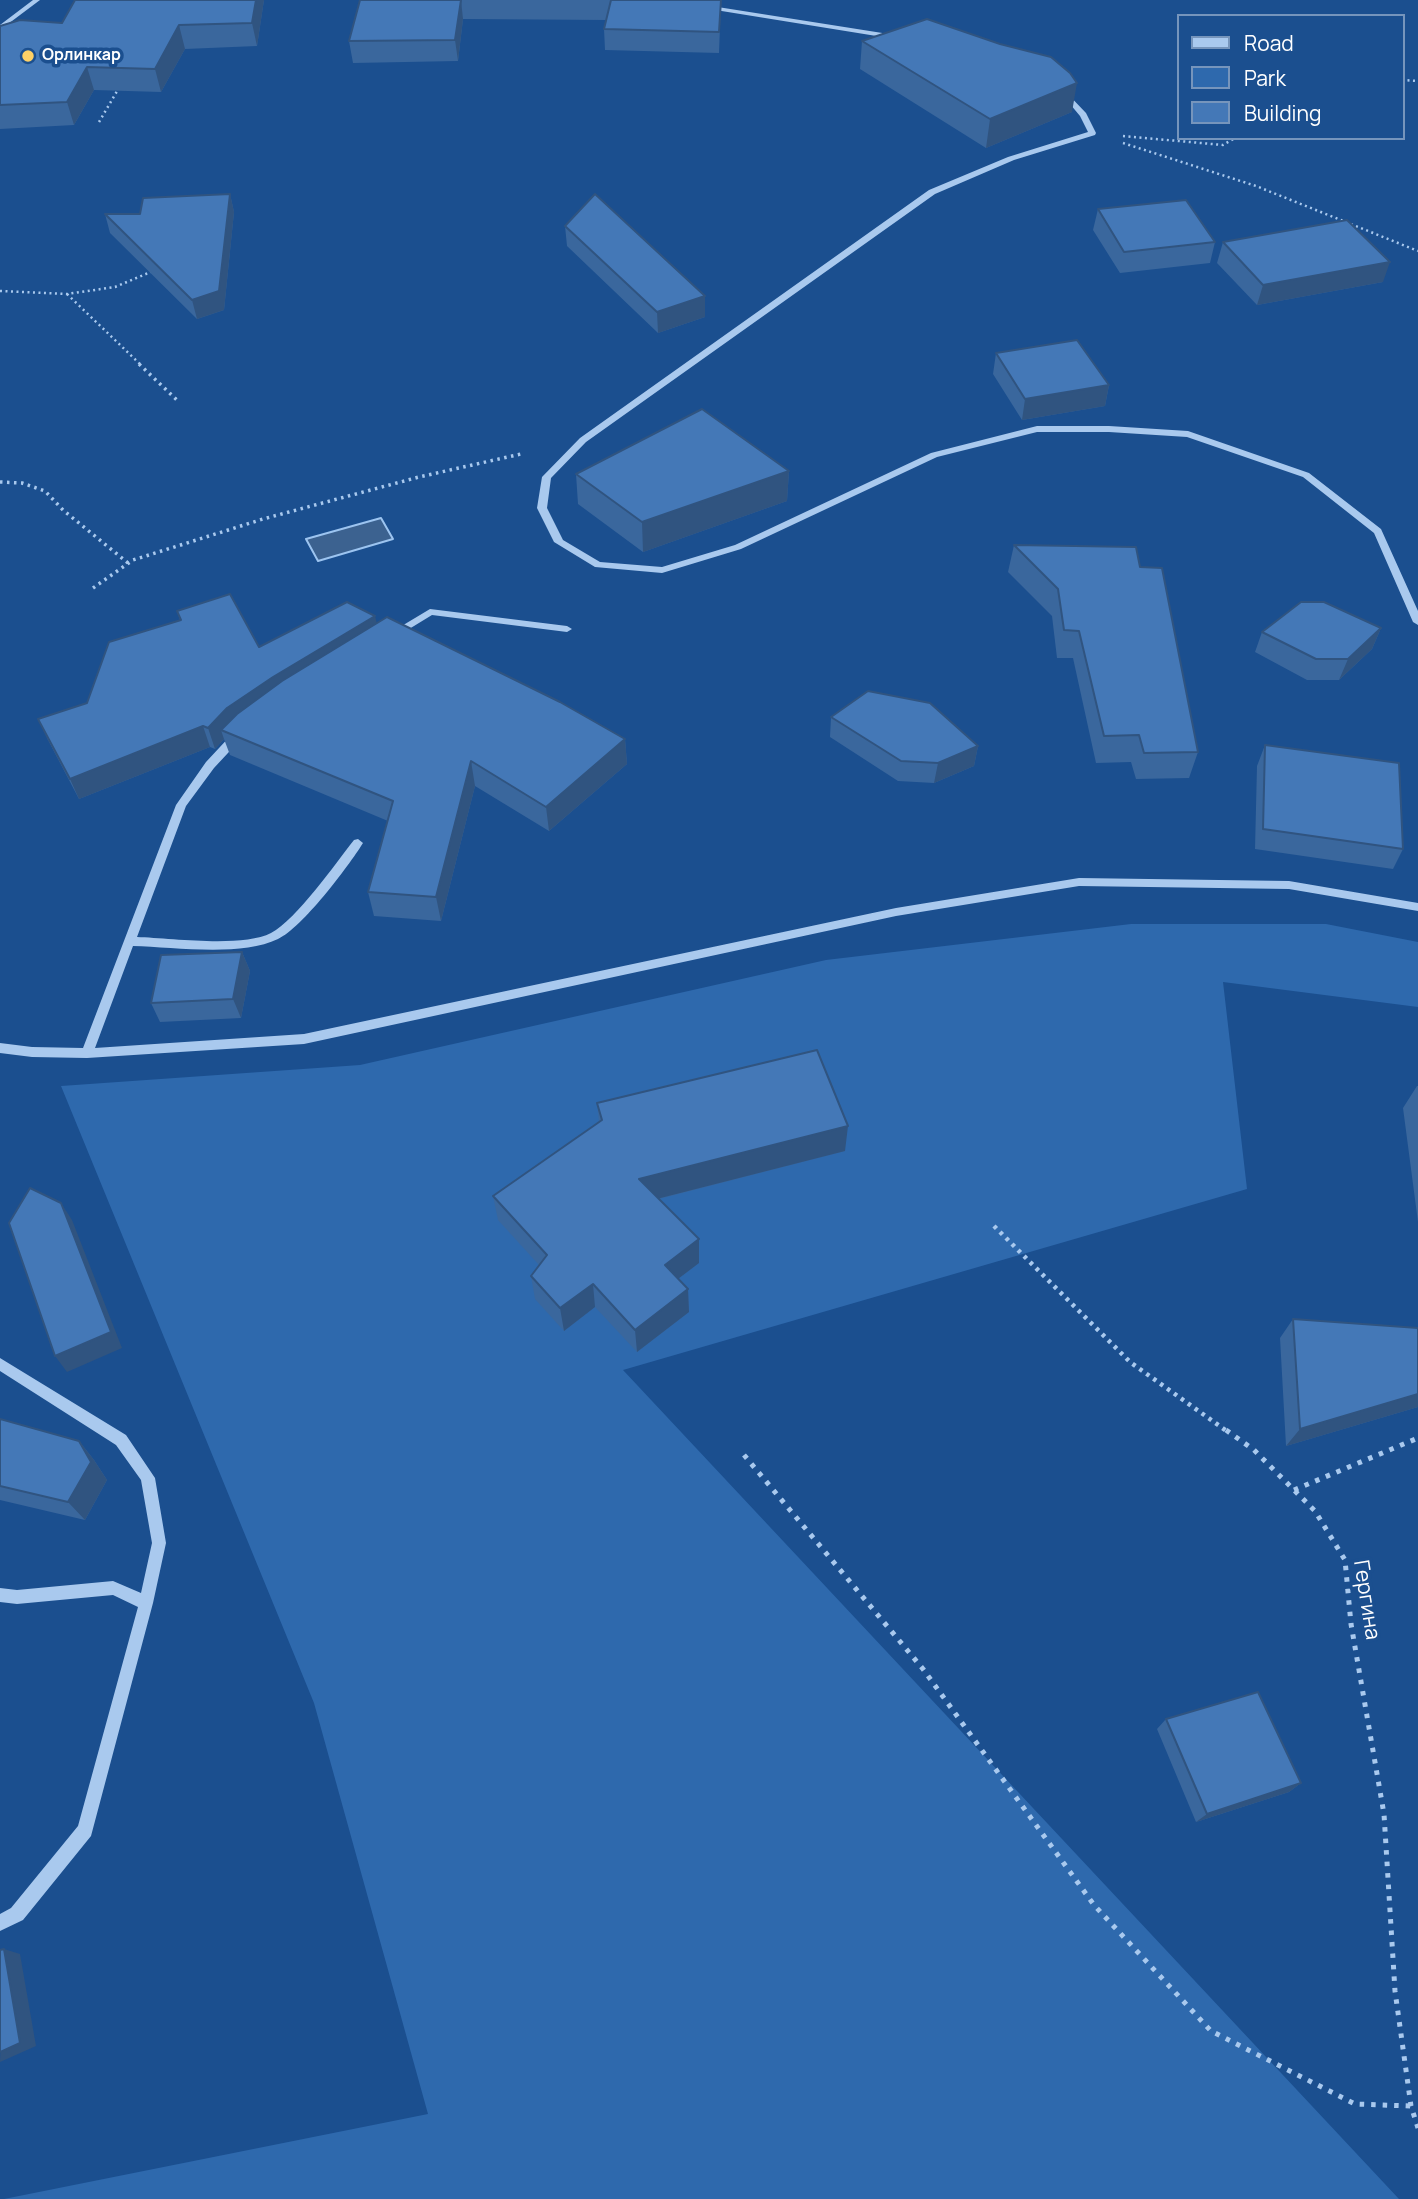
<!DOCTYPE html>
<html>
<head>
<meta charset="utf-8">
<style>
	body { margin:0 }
	#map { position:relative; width:1418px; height:2199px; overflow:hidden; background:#1b4f8f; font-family:Manrope,sans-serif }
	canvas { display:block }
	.legend { position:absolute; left:1177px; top:14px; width:228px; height:126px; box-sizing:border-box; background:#1b4f8f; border:2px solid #7695bc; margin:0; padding:9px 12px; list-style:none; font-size:21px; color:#fff }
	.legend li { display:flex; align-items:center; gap:14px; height:35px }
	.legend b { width:35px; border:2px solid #7695bc }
</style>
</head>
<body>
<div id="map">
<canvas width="1418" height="2199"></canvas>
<ul class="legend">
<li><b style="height:9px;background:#a9c9ee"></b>Road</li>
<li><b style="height:19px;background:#2e69ad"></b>Park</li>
<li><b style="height:19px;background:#4478b7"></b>Building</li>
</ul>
</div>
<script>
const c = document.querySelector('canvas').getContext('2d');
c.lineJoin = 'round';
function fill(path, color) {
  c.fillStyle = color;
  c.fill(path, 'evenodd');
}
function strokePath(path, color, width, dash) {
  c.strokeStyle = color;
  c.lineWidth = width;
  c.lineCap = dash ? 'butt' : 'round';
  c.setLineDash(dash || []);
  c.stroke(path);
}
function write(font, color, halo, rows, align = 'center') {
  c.font = font + ' Manrope,sans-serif';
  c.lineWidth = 7;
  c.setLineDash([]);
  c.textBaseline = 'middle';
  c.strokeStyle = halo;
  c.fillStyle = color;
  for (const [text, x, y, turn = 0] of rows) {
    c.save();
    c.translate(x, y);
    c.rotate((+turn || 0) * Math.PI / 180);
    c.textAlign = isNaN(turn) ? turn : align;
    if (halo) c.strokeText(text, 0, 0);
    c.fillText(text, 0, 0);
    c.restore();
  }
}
const green = new Path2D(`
	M 1131,924 L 1326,924 L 1418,942 L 1418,1007 L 1223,982 L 1247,1189 L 623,1370 L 1399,2199 L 4,2199 L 428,2114 L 314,1703 L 61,1086 L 360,1065 L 826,960 Z`);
const water = new Path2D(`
	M 381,518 L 393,539 L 318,561 L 306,539 Z`);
const pathFar3 = new Path2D(`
	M 1402,80 L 1418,81
	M 99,122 L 120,86
	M 1123,136 L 1223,145 L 1235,138
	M 1123,143 L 1256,186 L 1418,251
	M 0,291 L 67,294 L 115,287 L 153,271
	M 67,294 L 141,365`);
const pathFar2 = new Path2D(`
	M 139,364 L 178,401
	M 0,482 L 22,483 L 45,491 L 63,510 L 128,563
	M 93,588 L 133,560 L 263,519 L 419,477 L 521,454`);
const pathFar1 = new Path2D(`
	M 994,1226 L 1130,1362 L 1228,1432`);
const path = new Path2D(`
	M 1226,1430 L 1254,1450 L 1315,1511 L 1345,1560 L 1351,1624 L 1384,1814 L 1395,1991 L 1411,2106 L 1418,2128
	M 744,1455 L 923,1669 L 1094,1905 L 1211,2031 L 1355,2104 L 1411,2106
	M 1294,1490 L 1418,1438`);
const minor = new Path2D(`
	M 33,0 L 40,0 L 0,30 L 0,25 Z
	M 705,5 L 895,35 L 898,37 L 895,39 L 703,8 L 703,6 Z
	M 1064,90 L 1086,113 L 1096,133 L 1095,135 L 1014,160 L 935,194 L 586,442 L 551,478 L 547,508 L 563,540 L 600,562 L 662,567 L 735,545 L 931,453 L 1037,426 L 1109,426 L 1188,431 L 1309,473 L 1381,529 L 1418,611 L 1418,625 L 1413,622 L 1374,533 L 1303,477 L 1187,437 L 1109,432 L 1037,432 L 937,457 L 741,549 L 662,573 L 595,567 L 554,542 L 537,508 L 542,477 L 580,438 L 929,190 L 1008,157 L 1088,132 L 1080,116 L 1060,92 Z
	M 430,609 L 567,626 L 572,629 L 567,632 L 432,615 L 396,637 L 390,637 L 390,633 Z
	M 237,732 L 242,736 L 241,739 L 214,768 L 186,806 L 137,937 C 170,938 242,948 271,933 C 297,919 335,864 354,840 L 358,839 L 363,843 C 348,867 302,928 278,939 C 241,957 174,947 133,946 L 95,1048 L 304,1034 L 896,908 L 1079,878 L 1289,881 L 1418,903 L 1418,911 L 1289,889 L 1079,886 L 896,916 L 304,1044 L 87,1058 L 32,1057 L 0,1053 L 0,1043 L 32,1047 L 83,1048 L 176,805 L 206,762 L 233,733 Z
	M 0,1358 L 126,1435 L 155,1478 L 166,1543 L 153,1603 L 91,1836 L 23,1920 L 0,1931 L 0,1914 L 11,1908 L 78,1826 L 138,1607 L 113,1595 L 17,1604 L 0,1602 L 0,1588 L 17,1590 L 113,1581 L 141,1593 L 152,1543 L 141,1480 L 116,1445 L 0,1371 Z`);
const wall = new Path2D(`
	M 264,0 L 257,46 L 185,49 L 161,92 L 94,90 L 74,125 L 0,129 L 0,26 L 62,23 Z
	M 360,0 L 721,0 L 719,53 L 605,50 L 604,29 L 606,20 L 463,19 L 458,61 L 353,63 L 349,41 Z
	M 862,41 L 1072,112 L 986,148 L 860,69 Z
	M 230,194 L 234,212 L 224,310 L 197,319 L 110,233 L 105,214 L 140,214 Z
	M 1098,209 L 1215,242 L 1210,263 L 1120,273 L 1093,230 Z
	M 565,226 L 705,317 L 658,333 L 567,246 Z
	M 1223,242 L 1383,282 L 1257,305 L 1217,263 Z
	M 996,353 L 1109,385 L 1105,406 L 1022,420 L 993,374 Z
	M 789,471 L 787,501 L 643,552 L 578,504 L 576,474 Z
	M 1014,545 L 1140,567 L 1198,752 L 1189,778 L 1136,779 L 1131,762 L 1096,763 L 1073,658 L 1057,658 L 1052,616 L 1008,572 Z
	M 177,611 L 259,647 L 377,623 L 625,739 L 627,764 L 549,831 L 475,786 L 441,921 L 374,916 L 368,892 L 388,821 L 230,755 L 224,739 L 215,749 L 210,747 L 79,799 L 48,740 L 38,719 L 87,703 L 180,620 Z
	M 1381,628 L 1372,649 L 1339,680 L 1307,680 L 1255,652 L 1262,632 Z
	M 831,717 L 978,746 L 974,766 L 934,783 L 898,781 L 830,737 Z
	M 1265,745 L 1403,849 L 1393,869 L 1255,849 L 1257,766 Z
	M 242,952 L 250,971 L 241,1018 L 160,1022 L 151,1003 Z
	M 1417,1086 L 1418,1086 L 1418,1222 L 1403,1108 Z
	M 597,1103 L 845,1151 L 659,1199 L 699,1239 L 699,1263 L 678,1279 L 688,1289 L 689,1312 L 637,1352 L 595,1307 L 564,1331 L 535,1299 L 531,1276 L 539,1265 L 498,1220 L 493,1196 L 599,1122 Z
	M 1293,1319 L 1418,1328 L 1418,1407 L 1286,1446 L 1280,1338 Z
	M 0,1419 L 79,1441 L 94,1460 L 107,1480 L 85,1520 L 0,1500 Z
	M 1166,1719 L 1301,1783 L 1289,1792 L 1196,1822 L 1157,1729 Z`);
const shadedWall = new Path2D(`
	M 256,0 L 264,0 L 257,46 L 252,23 Z
	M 461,0 L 463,19 L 458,61 L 455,40 Z
	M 179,25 L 185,49 L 161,92 L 155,69 Z
	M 87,67 L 94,90 L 74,125 L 67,102 Z
	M 1077,83 L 1072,112 L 986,148 L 990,119 Z
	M 230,194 L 234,212 L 224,310 L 197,319 L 192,300 Z
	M 1390,262 L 1383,282 L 1257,305 L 1263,285 Z
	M 705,296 L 705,317 L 658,333 L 657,312 Z
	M 1109,385 L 1105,406 L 1022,420 L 1025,399 Z
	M 789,471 L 787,501 L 643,552 L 642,522 Z
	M 375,616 L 380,636 L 221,730 L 224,739 L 215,749 L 208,728 L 227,708 L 273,677 Z
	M 1381,628 L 1372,649 L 1339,680 L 1348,659 Z
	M 203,726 L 210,747 L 79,799 L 70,779 Z
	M 625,739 L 627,764 L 549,831 L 546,807 Z
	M 978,746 L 974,766 L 934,783 L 938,763 Z
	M 471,761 L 475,786 L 441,921 L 436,897 Z
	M 242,952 L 250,971 L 241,1018 L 233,999 Z
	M 848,1126 L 845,1151 L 641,1203 L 639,1179 Z
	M 61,1203 L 72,1220 L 122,1348 L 67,1372 L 55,1356 Z
	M 699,1239 L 699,1263 L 666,1288 L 665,1265 Z
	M 593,1284 L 595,1307 L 564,1331 L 560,1308 Z
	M 688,1289 L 689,1312 L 637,1352 L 635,1330 Z
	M 1418,1394 L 1418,1407 L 1286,1446 L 1300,1429 Z
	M 79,1441 L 94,1460 L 107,1480 L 85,1520 L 68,1502 Z
	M 1301,1783 L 1289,1792 L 1196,1822 L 1207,1814 Z
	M 4,1949 L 20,1954 L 36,2046 L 0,2062 Z`);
const building = new Path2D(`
	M 75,0 L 256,0 L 252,23 L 179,25 L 155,69 L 87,67 L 67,102 L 0,105 L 0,26 L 20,20 L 62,23 Z
	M 360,0 L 461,0 L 455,40 L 349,41 Z
	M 611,0 L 721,0 L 719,32 L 604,29 Z
	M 927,19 L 1000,44 L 1051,57 L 1070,73 L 1077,83 L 990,119 L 862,41 Z
	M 230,194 L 219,291 L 192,300 L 105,214 L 140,214 L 143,198 Z
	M 595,194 L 705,296 L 657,312 L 565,226 Z
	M 1186,200 L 1215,242 L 1124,252 L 1098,209 Z
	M 1347,220 L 1390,262 L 1263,285 L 1223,242 Z
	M 1077,340 L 1109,385 L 1025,399 L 996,353 Z
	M 702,409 L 789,471 L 642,522 L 576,474 Z
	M 1014,545 L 1136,547 L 1140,567 L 1162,568 L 1198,752 L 1144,753 L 1139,735 L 1104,736 L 1079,631 L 1064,630 L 1058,589 Z
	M 230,594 L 259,647 L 347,602 L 375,616 L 273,677 L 227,708 L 208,728 L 203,726 L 70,779 L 38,719 L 87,703 L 109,642 L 181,620 L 177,611 Z
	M 1301,602 L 1324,602 L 1381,628 L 1348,659 L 1316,659 L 1262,632 Z
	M 387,617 L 560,702 L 625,739 L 546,807 L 471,761 L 436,897 L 368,892 L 393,801 L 221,730 L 237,714 L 282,681 Z
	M 868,691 L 930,703 L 978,746 L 938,763 L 901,761 L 831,717 Z
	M 1265,745 L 1399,763 L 1403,849 L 1263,829 Z
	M 242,952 L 233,999 L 151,1003 L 161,955 Z
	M 817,1050 L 848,1126 L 639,1179 L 699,1239 L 665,1265 L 688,1289 L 635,1330 L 593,1284 L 560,1308 L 531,1276 L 547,1255 L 493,1196 L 602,1120 L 597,1103 Z
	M 30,1188 L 61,1203 L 111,1332 L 55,1356 L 9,1223 Z
	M 1293,1319 L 1418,1328 L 1418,1394 L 1300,1429 Z
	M 0,1419 L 79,1441 L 91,1462 L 68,1502 L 0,1486 Z
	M 1258,1692 L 1301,1783 L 1207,1814 L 1166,1719 Z
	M 4,1949 L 20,2043 L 0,2052 L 0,1950 Z`);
const markers = [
	[28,56,7,"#ffd166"]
];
const farPoinames = [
	["Орлинкар",42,56]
];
const nearStreetnames = [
	["Гергина",1366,1600,81]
];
fill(green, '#2e69ad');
fill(water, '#3c6290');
strokePath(water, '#9cc4f0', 2);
strokePath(pathFar3, '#a9c9ee', 2.5, [2, 3.5]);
strokePath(pathFar2, '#a9c9ee', 3.5, [2.5, 4.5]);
strokePath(pathFar1, '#a9c9ee', 4.5, [3.5, 5]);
strokePath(path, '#a9c9ee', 5, [4.5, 7]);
fill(minor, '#a9c9ee');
fill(wall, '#3a679d');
fill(shadedWall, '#305480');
fill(building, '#4478b7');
strokePath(building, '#305480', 2);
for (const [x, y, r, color] of markers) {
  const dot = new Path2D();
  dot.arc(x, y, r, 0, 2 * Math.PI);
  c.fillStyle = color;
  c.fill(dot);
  strokePath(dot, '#1b4f8f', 2.5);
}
write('bold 16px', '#fff', '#1b4f8f', farPoinames, 'left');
write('21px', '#fff', '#1b4f8f', nearStreetnames);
</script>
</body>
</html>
